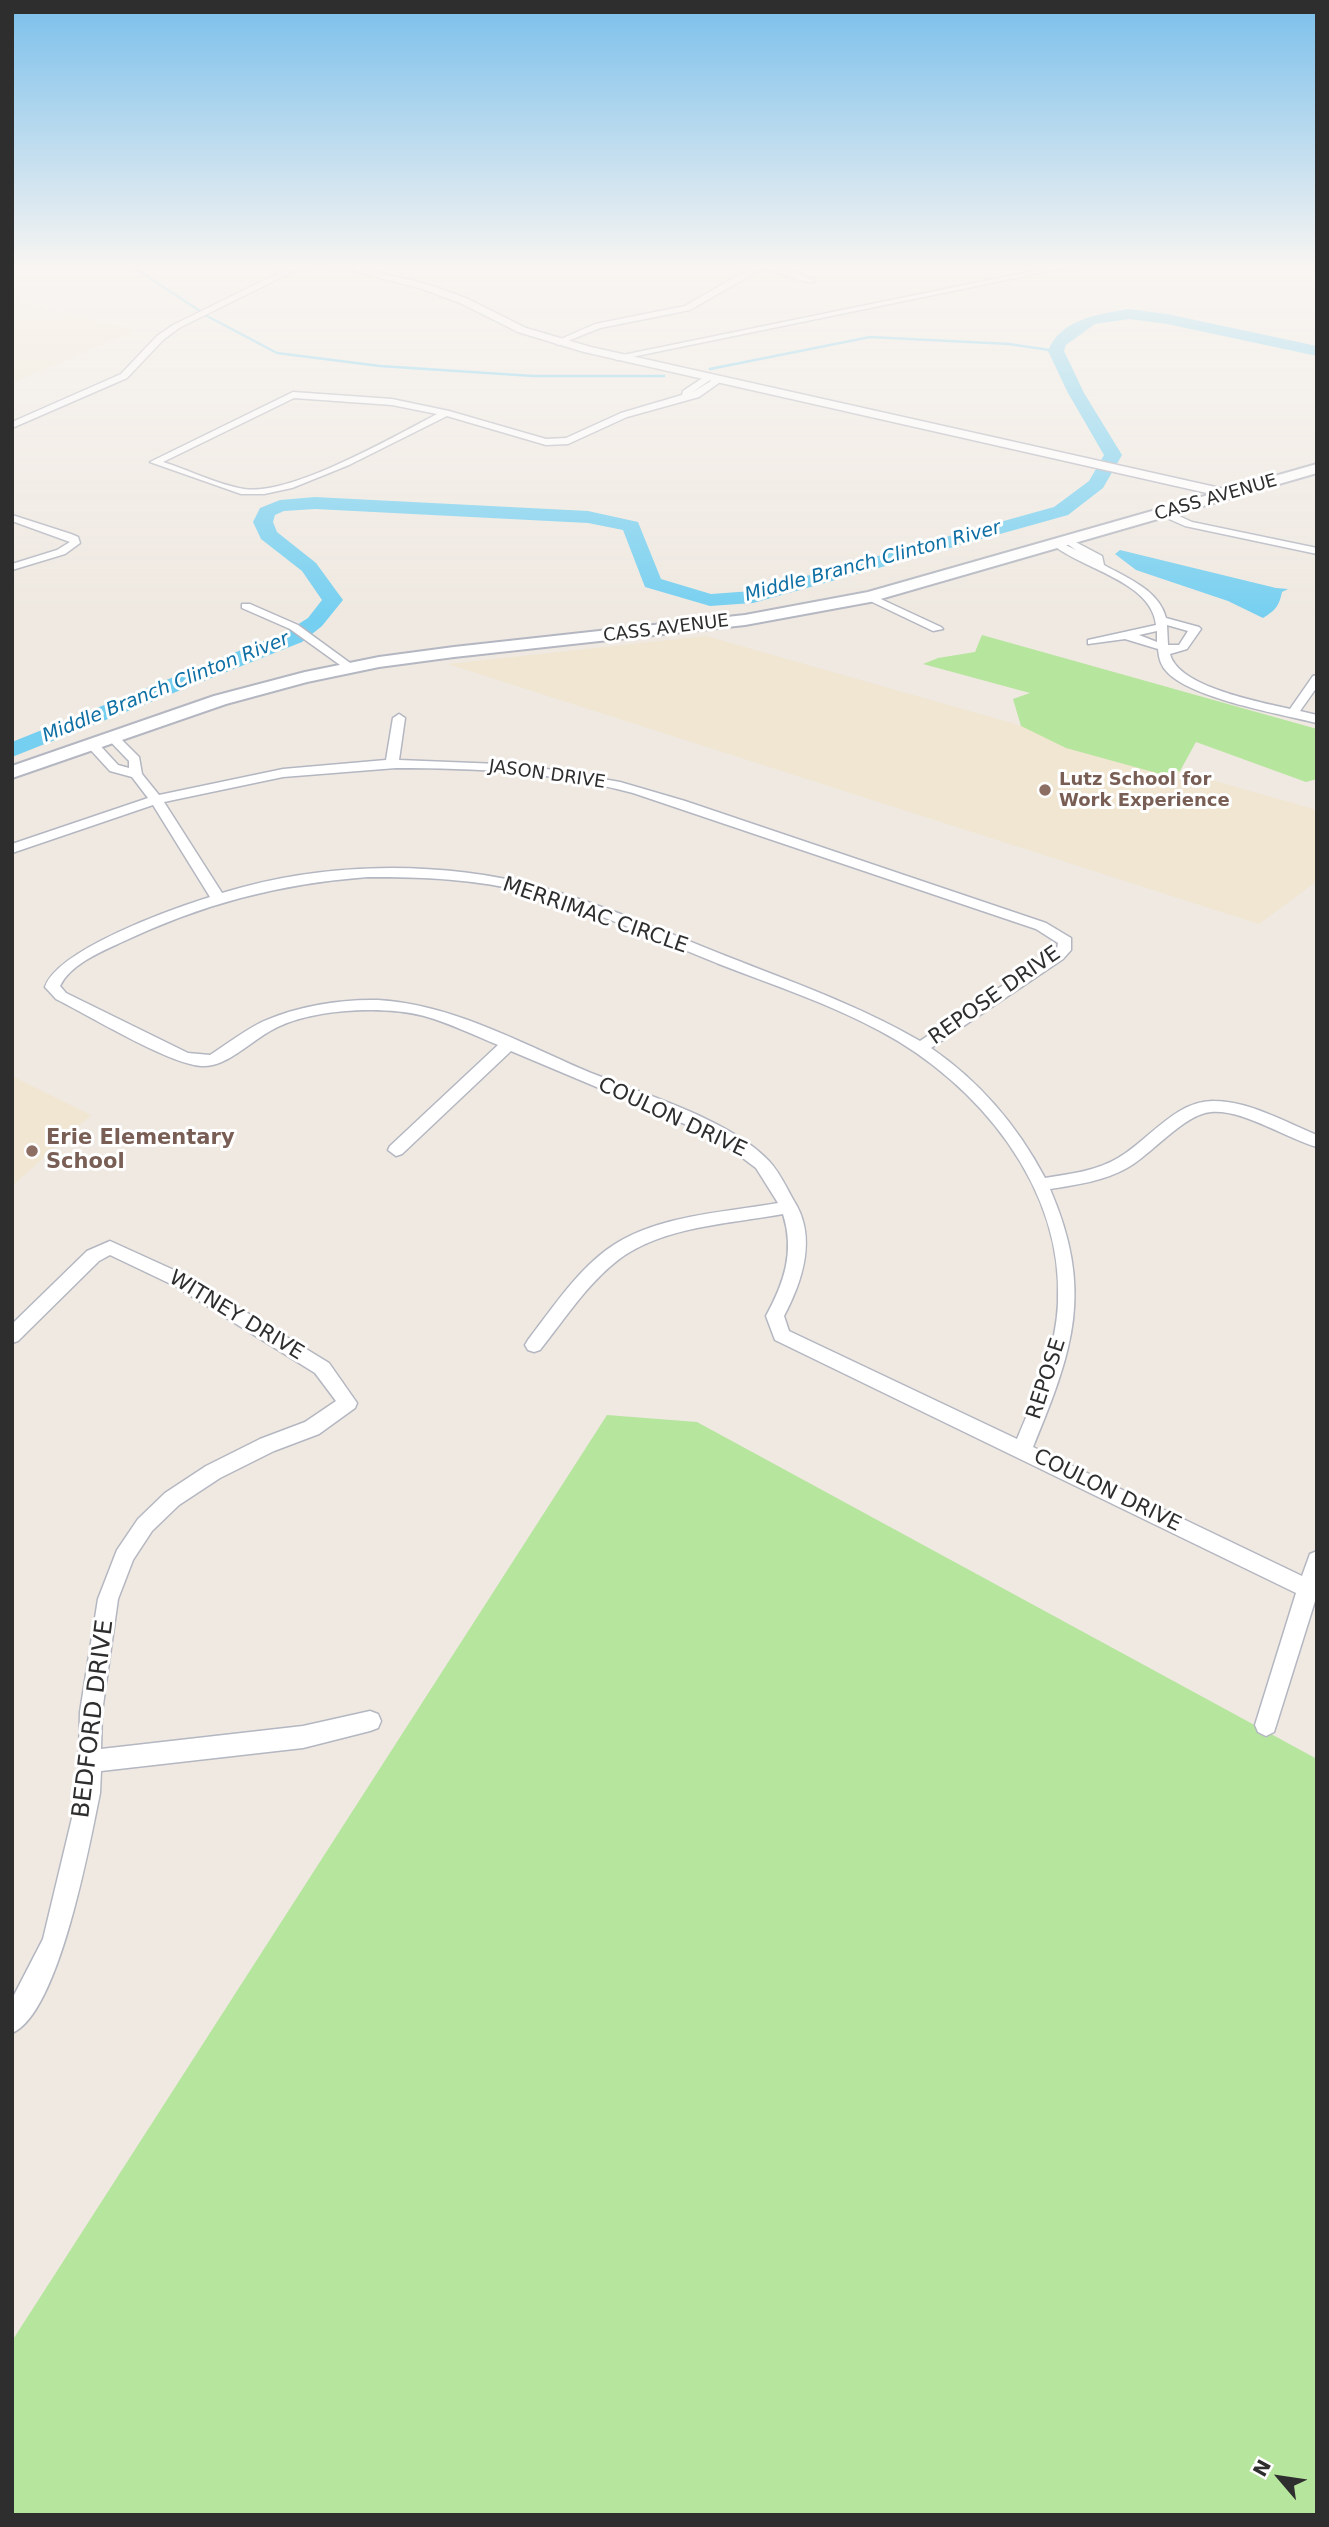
<!DOCTYPE html>
<html>
<head>
<meta charset="utf-8">
<style>
	body { margin:0 }
	#map { position:relative; width:1329px; height:2527px; overflow:hidden; background:#efe9e1; font-family:"DejaVu Sans",sans-serif }
	canvas { display:block }
	.frame { position:absolute; inset:0; border:14px solid #2e2e2e; pointer-events:none }
	.north { position:absolute; left:1245px; top:2443px; width:70px; height:70px; -webkit-text-stroke:5px #fff; paint-order:stroke; rotate:299deg; font-size:19px; font-weight:700; line-height:28px; text-align:center; color:#2e2e2e }
	.north::after { content:''; display:block; margin:auto; width:24px; height:32px; background:#2e2e2e; clip-path:polygon(50% 0,100% 100%,50% 72%,0 100%) }
</style>
</head>
<body>
<div id="map">
<canvas width="1329" height="2527"></canvas>
<div class="frame"></div>
<div class="north">N</div>
</div>
<script>
const c = document.querySelector('canvas').getContext('2d');
c.lineJoin = 'round';
function fill(path, color) {
  c.fillStyle = color;
  c.fill(path, 'evenodd');
}
function strokePath(path, color, width, dash) {
  c.strokeStyle = color;
  c.lineWidth = width;
  c.lineCap = dash ? 'butt' : 'round';
  c.setLineDash(dash || []);
  c.stroke(path);
}
function write(font, color, halo, rows, align = 'center') {
  c.font = font + ' "DejaVu Sans",sans-serif';
  c.lineWidth = 6;
  c.setLineDash([]);
  c.textBaseline = 'middle';
  c.strokeStyle = halo;
  c.fillStyle = color;
  for (const [text, x, y, turn = 0] of rows) {
    c.save();
    c.translate(x, y);
    c.rotate((+turn || 0) * Math.PI / 180);
    c.textAlign = isNaN(turn) ? turn : align;
    if (halo) c.strokeText(text, 0, 0);
    c.fillText(text, 0, 0);
    c.restore();
  }
}
const education = new Path2D(`
	M 12,301 L 137,330 L 12,383 Z
	M 706,636 L 1317,810 L 1317,881 L 1259,924 L 448,664 Z
	M 12,1076 L 91,1115 L 12,1186 Z`);
const green = new Path2D(`
	M 982,635 L 1317,729 L 1317,779 L 1306,782 L 1196,742 L 1180,771 L 1164,775 L 1066,748 L 1021,726 L 1013,699 L 1030,693 L 923,664 L 938,658 L 975,652 Z
	M 607,1415 L 697,1422 L 1317,1759 L 1317,2515 L 12,2515 L 12,2341 Z`);
const water = new Path2D(`
	M 1120,550 L 1276,588 L 1288,589 L 1282,592 C 1279,606 1276,610 1263,618 L 1228,601 L 1136,570 L 1115,554 Z`);
const stream = new Path2D(`
	M 130,265 L 209,317 L 277,353 L 380,366 L 533,376 L 664,376
	M 710,369 L 870,337 L 1009,344 L 1056,351`);
const river = new Path2D(`
	M 1129,309 L 1167,314 L 1317,346 L 1317,356 L 1167,324 L 1129,319 L 1095,324 L 1066,345 L 1064,351 L 1084,393 L 1122,455 L 1103,488 L 1068,515 L 753,603 L 710,606 L 645,587 L 623,530 L 588,523 L 315,509 L 284,511 L 275,515 L 273,522 L 277,532 L 316,563 L 343,600 L 322,626 L 302,642 L 12,757 L 12,742 L 286,632 L 308,618 L 322,600 L 302,571 L 261,539 L 253,522 L 260,508 L 280,500 L 315,497 L 588,511 L 638,522 L 661,579 L 711,594 L 752,591 L 1054,507 L 1089,481 L 1104,455 L 1068,393 L 1048,351 C 1060,319 1099,314 1129,309 Z`);
const minor = new Path2D(`
	M 295,265 L 306,265 L 179,328 L 163,340 L 127,378 L 12,428 L 12,422 L 121,374 L 157,336 L 173,325 Z
	M 756,265 C 777,265 798,270 815,282 C 807,285 775,271 763,268 L 690,310 L 600,328 L 558,345 L 554,342 L 595,324 L 685,306 Z
	M 1062,265 L 1079,265 L 617,360 L 613,357 Z
	M 707,375 L 710,380 L 691,393 L 716,378 L 723,380 L 699,397 L 627,417 L 568,444 L 546,445 L 447,416 L 349,465 L 292,488 L 264,494 L 241,494 L 150,462 L 293,392 L 392,399 L 449,411 L 546,439 L 566,438 L 621,413 L 682,395 L 683,391 ZM 294,398 L 392,405 L 437,414 C 395,436 291,496 244,489 C 218,485 189,470 163,462 Z
	M 1160,511 L 1168,511 L 1192,522 L 1317,548 L 1317,554 L 1185,526 L 1160,515 Z
	M 12,515 L 71,534 L 78,537 L 80,543 L 65,554 L 12,570 L 12,564 L 57,550 L 70,542 L 12,521 Z
	M 1068,538 L 1102,556 L 1104,565 C 1127,578 1159,590 1166,618 L 1199,627 L 1201,629 L 1187,649 L 1170,654 C 1178,687 1260,702 1290,709 L 1313,676 L 1317,675 L 1317,687 L 1300,711 L 1317,715 L 1317,723 C 1280,714 1194,699 1168,673 C 1161,666 1159,659 1158,649 L 1125,639 L 1088,644 L 1088,640 L 1156,625 C 1152,581 1081,569 1052,544 L 1057,541 L 1076,550 L 1063,541 ZM 1167,625 L 1188,631 L 1179,645 L 1168,645 ZM 1157,631 L 1157,642 L 1139,635 Z
	M 870,594 L 941,627 L 943,629 L 933,631 L 866,599 L 865,597 Z
	M 242,604 L 250,604 L 298,625 L 357,668 L 347,670 L 290,629 L 242,608 Z
	M 399,714 L 405,718 L 399,760 L 524,765 L 620,782 L 685,801 L 1046,923 L 1071,938 L 1071,950 L 1063,959 L 931,1048 C 980,1082 1017,1125 1045,1178 C 1070,1174 1096,1171 1118,1158 C 1148,1141 1176,1100 1214,1101 C 1249,1101 1285,1122 1317,1135 L 1317,1147 C 1285,1138 1243,1109 1211,1112 C 1184,1114 1151,1155 1127,1168 C 1104,1181 1076,1185 1050,1189 C 1094,1291 1073,1350 1033,1447 L 1302,1576 L 1310,1554 L 1317,1551 L 1317,1602 L 1315,1601 L 1274,1732 L 1266,1736 L 1258,1732 L 1255,1725 L 1296,1593 L 775,1340 L 766,1316 C 784,1283 795,1252 783,1214 C 729,1224 663,1226 618,1260 C 587,1284 564,1320 540,1350 L 534,1352 L 528,1350 L 525,1345 L 528,1340 C 551,1310 574,1275 605,1251 C 652,1215 722,1213 778,1203 L 756,1168 L 724,1144 L 687,1125 L 511,1051 L 402,1154 L 396,1156 L 388,1150 L 390,1146 L 498,1045 C 474,1035 449,1023 424,1016 C 382,1005 309,1009 272,1030 C 251,1041 226,1068 201,1066 C 167,1063 90,1016 56,999 L 45,987 C 58,949 172,909 210,897 L 153,805 L 12,853 L 12,844 L 148,798 L 132,777 L 110,771 L 87,746 L 87,740 L 95,740 L 118,765 L 129,768 L 129,761 L 105,736 L 115,733 L 139,757 L 142,774 L 159,795 L 283,769 L 386,760 L 393,718 ZM 396,768 C 476,768 554,772 633,793 L 1036,929 L 1058,943 L 1057,949 L 920,1041 C 858,1005 792,982 726,956 C 663,931 602,904 537,886 C 436,860 321,862 222,893 L 164,802 L 283,777 ZM 368,877 C 423,877 477,879 531,893 C 595,911 657,939 719,964 C 773,985 828,1003 880,1031 C 978,1083 1064,1187 1058,1303 C 1056,1351 1035,1396 1017,1439 L 789,1331 L 784,1316 C 803,1280 817,1237 794,1201 C 786,1187 780,1173 769,1161 C 729,1118 638,1093 584,1070 C 519,1042 450,1004 378,1000 C 342,999 298,1006 264,1021 C 245,1030 227,1044 210,1055 L 188,1053 L 66,993 L 60,986 C 70,965 100,952 120,943 C 202,904 277,884 368,877 Z
	M 110,1241 L 187,1276 L 329,1363 L 357,1403 L 355,1408 L 319,1434 L 274,1451 L 220,1478 L 179,1505 L 152,1531 L 133,1560 L 118,1599 L 102,1712 L 101,1749 L 303,1726 L 370,1711 L 378,1714 L 381,1721 L 378,1728 L 370,1731 L 303,1748 L 101,1771 L 100,1793 C 90,1842 59,2014 12,2033 L 12,1999 L 43,1939 L 78,1793 L 80,1712 L 98,1599 L 117,1550 L 138,1519 L 165,1493 L 206,1466 L 260,1439 L 305,1422 L 336,1401 L 315,1373 L 175,1286 L 110,1255 L 99,1261 L 18,1341 L 12,1343 L 12,1324 L 87,1251 Z`);
const tertiary = new Path2D(`
	M 332,265 L 350,265 L 430,285 L 468,299 L 526,328 L 591,347 L 1229,490 L 1235,494 L 1229,498 L 584,352 L 518,332 L 460,303 L 422,289 Z`);
const secondary = new Path2D(`
	M 1317,464 L 1317,473 L 870,602 L 745,625 L 454,657 L 379,667 L 307,682 L 226,704 L 12,778 L 12,766 L 214,696 L 305,672 L 379,657 L 454,647 L 745,615 L 868,592 Z`);
const markers = [
	[1045,790,7,"#8d6e63"],
	[32,1151,7,"#8d6e63"]
];
const farStreetnames = [
	["CASS AVENUE",1216,498,-16],
	["CASS AVENUE",666,629,-7],
	["JASON DRIVE",547,775,8]
];
const farEducationnames = [
	["Lutz School for",1059,780],
	["Work Experience",1059,801]
];
const farWaternames = [
	["Middle Branch Clinton River",873,562,-15],
	["Middle Branch Clinton River",166,688,-22]
];
const streetNames = [
	["MERRIMAC CIRCLE",595,916,19],
	["REPOSE DRIVE",995,996,-35],
	["COULON DRIVE",672,1118,25],
	["WITNEY DRIVE",236,1316,31],
	["REPOSE",1047,1379,-72],
	["COULON DRIVE",1107,1491,26]
];
const educationNames = [
	["Erie Elementary",46,1139],
	["School",46,1163]
];
const nearStreetnames = [
	["BEDFORD DRIVE",94,1719,-83]
];
fill(education, '#f0e6d1');
fill(green, '#b6e59e');
fill(water, '#75cff0');
strokePath(stream, '#75cff0', 2.5);
fill(river, '#75cff0');
strokePath(minor, '#b4b7c1', 3);
strokePath(tertiary, '#b4b7c1', 3);
strokePath(secondary, '#b4b7c1', 4);
fill(minor, '#fff');
fill(tertiary, '#fff');
fill(secondary, '#fff');
const sky = c.createLinearGradient(0, 0, 0, 619);
sky.addColorStop(0, '#7abfeb');
sky.addColorStop(0.43, '#f8f5f2');
sky.addColorStop(1, '#f8f5f200');
c.fillStyle = sky;
c.fillRect(0, 0, 1329, 619);
for (const [x, y, r, color] of markers) {
  const dot = new Path2D();
  dot.arc(x, y, r, 0, 2 * Math.PI);
  c.fillStyle = color;
  c.fill(dot);
  strokePath(dot, '#fff', 2.5);
}
write('18px', '#2e2e2e', '#fff', farStreetnames);
write('bold 18px', '#785e54', '#fff', farEducationnames, 'left');
write('italic 19px', '#0d6fa3', '#fff', farWaternames);
write('21px', '#2e2e2e', '#fff', streetNames);
write('bold 21px', '#785e54', '#fff', educationNames, 'left');
write('24px', '#2e2e2e', '#fff', nearStreetnames);
</script>
</body>
</html>
